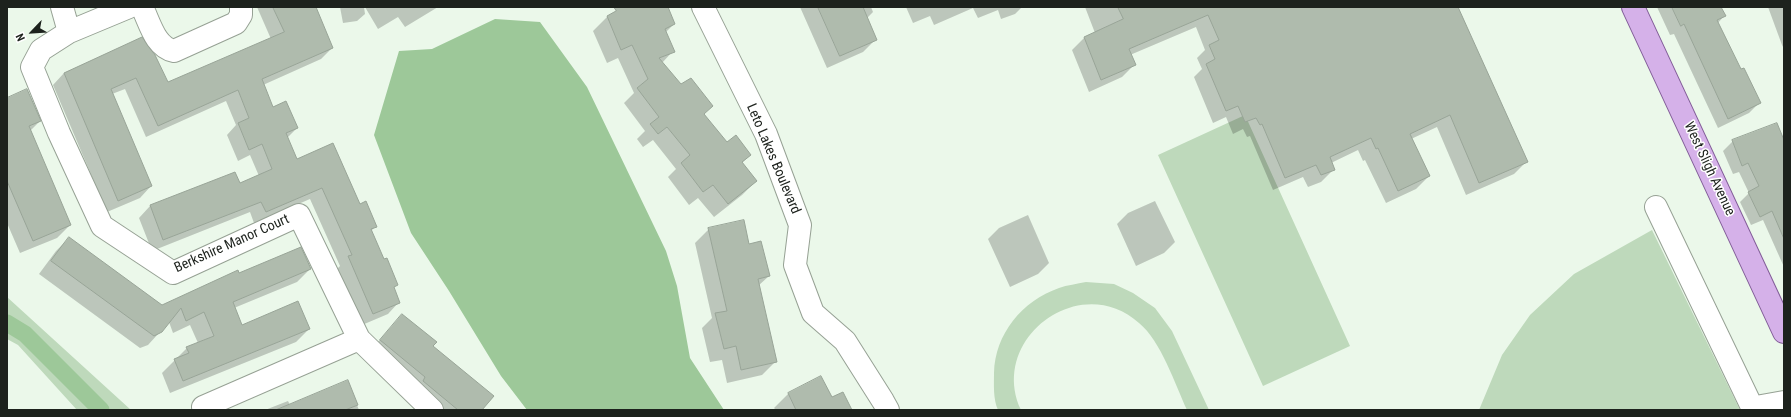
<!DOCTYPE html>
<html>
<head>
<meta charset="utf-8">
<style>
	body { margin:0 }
	#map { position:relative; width:1791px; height:417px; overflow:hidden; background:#ebf8ea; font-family:"Roboto Condensed",sans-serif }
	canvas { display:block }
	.frame { position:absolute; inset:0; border:8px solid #1d221d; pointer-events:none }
	.north { position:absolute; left:12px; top:12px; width:40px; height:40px; -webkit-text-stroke:3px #fff; paint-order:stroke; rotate:245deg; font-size:11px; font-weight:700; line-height:16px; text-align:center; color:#1d221d }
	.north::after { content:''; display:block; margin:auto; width:14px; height:18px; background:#1d221d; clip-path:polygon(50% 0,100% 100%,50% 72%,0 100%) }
</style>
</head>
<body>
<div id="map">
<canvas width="1791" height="417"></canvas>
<div class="frame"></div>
<div class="north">N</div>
</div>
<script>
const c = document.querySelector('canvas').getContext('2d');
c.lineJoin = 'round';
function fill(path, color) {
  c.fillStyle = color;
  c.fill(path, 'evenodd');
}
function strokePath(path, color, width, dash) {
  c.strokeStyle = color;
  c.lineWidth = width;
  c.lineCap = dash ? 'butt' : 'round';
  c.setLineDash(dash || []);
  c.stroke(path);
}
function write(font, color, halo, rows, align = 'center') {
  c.font = font + ' "Roboto Condensed",sans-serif';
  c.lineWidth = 3;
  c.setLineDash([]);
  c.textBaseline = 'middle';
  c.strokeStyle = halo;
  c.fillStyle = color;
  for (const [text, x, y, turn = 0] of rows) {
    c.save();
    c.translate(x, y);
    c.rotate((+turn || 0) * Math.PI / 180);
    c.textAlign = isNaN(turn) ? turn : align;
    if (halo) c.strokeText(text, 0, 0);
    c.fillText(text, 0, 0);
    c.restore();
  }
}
const green = new Path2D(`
	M 1245,115 L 1350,346 L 1263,386 L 1158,155 Z
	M 1652,230 L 1740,410 L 1479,410 L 1502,355 L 1530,315 L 1574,274 Z
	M 1086,282 L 1114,284 L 1133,293 L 1155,308 L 1172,331 L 1209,410 L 1187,410 C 1175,384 1161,341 1139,323 C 1080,270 988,339 1021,410 L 998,410 C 993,399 994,385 994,373 C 995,334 1022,301 1059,288 C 1067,285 1077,284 1086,282 Z
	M 7,297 L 131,410 L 77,410 L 18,345 L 7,339 Z`);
const water = new Path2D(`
	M 495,19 L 540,22 L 587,87 L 666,251 L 677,286 L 690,358 L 724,410 L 527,410 L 501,376 L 449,291 L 411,233 L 374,135 L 399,51 L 432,49 Z`);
const shadow = new Path2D(`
	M 257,7 L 313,7 L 332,48 L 321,59 L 263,85 L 273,108 L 297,128 L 287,138 L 296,160 L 359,205 L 375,227 L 371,231 L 383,260 L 397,284 L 393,288 L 399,302 L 388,314 L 362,325 L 337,269 L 340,266 L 310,199 L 254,223 L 250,212 L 152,251 L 139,218 L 150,206 L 234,173 L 239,184 L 259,176 L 250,155 L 238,161 L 227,135 L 236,125 L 226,101 L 146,137 L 125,89 L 112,94 L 151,186 L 140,198 L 107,212 L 53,85 L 64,73 L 141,38 L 167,83 L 271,39 Z
	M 340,7 L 364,7 L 365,14 L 357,21 L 343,23 Z
	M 365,7 L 438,7 L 405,27 L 398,17 L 378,29 Z
	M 627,7 L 666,7 L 674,24 L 666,32 L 673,51 L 662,63 L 727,143 L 750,155 L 742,163 L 756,181 L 742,195 L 714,217 L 698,198 L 689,205 L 668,177 L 676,169 L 653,140 L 643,147 L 637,139 L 645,131 L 624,103 L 634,93 L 618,58 L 607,63 L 593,31 L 607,17 Z
	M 800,7 L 871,7 L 873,12 L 867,18 L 876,39 L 863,52 L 827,68 Z
	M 906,7 L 1022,7 L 1015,14 L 1001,19 L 998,10 L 978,18 L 973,8 L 934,25 L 930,16 L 913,23 Z
	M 1085,7 L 1459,7 L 1457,8 L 1526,162 L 1514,174 L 1466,195 L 1437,127 L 1411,139 L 1429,176 L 1416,189 L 1386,203 L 1365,160 L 1363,161 L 1358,150 L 1331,163 L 1333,170 L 1321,182 L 1308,187 L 1303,177 L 1273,190 L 1250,136 L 1247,137 L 1243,129 L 1233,134 L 1226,117 L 1213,123 L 1194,77 L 1202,69 L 1197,58 L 1205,50 L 1196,27 L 1130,55 L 1134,65 L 1122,77 L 1089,92 L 1072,50 L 1084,38 L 1095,33 Z
	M 1657,7 L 1720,7 L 1724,16 L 1718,23 L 1741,71 L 1759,103 L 1749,113 L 1718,128 L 1674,34 L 1670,35 Z
	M 1768,7 L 1784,7 L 1784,49 L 1782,45 Z
	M 7,99 L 40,121 L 30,131 L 70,225 L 57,238 L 20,253 L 7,223 Z
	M 1733,141 L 1784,143 L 1784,267 L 1763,220 L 1751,225 L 1740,202 L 1749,193 L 1739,172 L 1733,174 L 1723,151 Z
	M 1155,201 L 1175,242 L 1164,253 L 1136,266 L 1117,224 L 1128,213 Z
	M 1028,215 L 1049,263 L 1038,274 L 1010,287 L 988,239 L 999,228 Z
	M 709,229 L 749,245 L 769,276 L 758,286 L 776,361 L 762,375 L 727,383 L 722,360 L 710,362 L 702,328 L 712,318 L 695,243 Z
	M 69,238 L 162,306 L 238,275 L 310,269 L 297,282 L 234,308 L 241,326 L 309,329 L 296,342 L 170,393 L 162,373 L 187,348 L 198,343 L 190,325 L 173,333 L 169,322 L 148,345 L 140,348 L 39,274 L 56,251 Z
	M 402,315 L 432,347 L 480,410 L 428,410 L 367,354 Z
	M 347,381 L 359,410 L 265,410 L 288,401 L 290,405 Z
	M 788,394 L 832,399 L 851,410 L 776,410 L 774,408 Z`);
const canal = new Path2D(`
	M 7,323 L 25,334 L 101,410`);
const building = new Path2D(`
	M 273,7 L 316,7 L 333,48 L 262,79 L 273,107 L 286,101 L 298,128 L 286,133 L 297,159 L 333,143 L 360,204 L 366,201 L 377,227 L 371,229 L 384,259 L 387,258 L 398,285 L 394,287 L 400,303 L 373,314 L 348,256 L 352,255 L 322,188 L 266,212 L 261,202 L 163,240 L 150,205 L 235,172 L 240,183 L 272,169 L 262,144 L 249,150 L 238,123 L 249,118 L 238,90 L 158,126 L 136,78 L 111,89 L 152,186 L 118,201 L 64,73 L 142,37 L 155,55 L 168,82 L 284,32 Z
	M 614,7 L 668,7 L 675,24 L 665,29 L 675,52 L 659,58 L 681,84 L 691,78 L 713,106 L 704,114 L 727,142 L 736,135 L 751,155 L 742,162 L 757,181 L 728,204 L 713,185 L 703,192 L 681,163 L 690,155 L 667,127 L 658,134 L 650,124 L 659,117 L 637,88 L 648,79 L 632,45 L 621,50 L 607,16 L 616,11 Z
	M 818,7 L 863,7 L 877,40 L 840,56 Z
	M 1118,7 L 1458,7 L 1528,162 L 1479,183 L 1450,115 L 1410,134 L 1430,176 L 1398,191 L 1378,148 L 1376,149 L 1371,138 L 1330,157 L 1335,170 L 1321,175 L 1316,165 L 1285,178 L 1262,124 L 1260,125 L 1256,118 L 1245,122 L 1238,106 L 1226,111 L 1206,64 L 1215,59 L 1209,45 L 1219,40 L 1208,15 L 1129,49 L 1136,65 L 1101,80 L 1084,37 L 1123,19 Z
	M 1672,7 L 1721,7 L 1726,16 L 1717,20 L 1741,69 L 1744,68 L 1761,103 L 1728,119 L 1684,24 L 1681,26 Z
	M 27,89 L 41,121 L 29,126 L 71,225 L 33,241 L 7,181 L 7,98 Z
	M 1777,123 L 1784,140 L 1784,239 L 1772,211 L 1760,217 L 1748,192 L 1759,186 L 1748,163 L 1742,166 L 1732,140 Z
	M 744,220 L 749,244 L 761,241 L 770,276 L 758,279 L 777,362 L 741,370 L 736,346 L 724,349 L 715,313 L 727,311 L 708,228 Z
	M 69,237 L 162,305 L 238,270 L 239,273 L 301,247 L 311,269 L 233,302 L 242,325 L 298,301 L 310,329 L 183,381 L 174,359 L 189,353 L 186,347 L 214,336 L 204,312 L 186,321 L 181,308 L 162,332 L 154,336 L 51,261 Z
	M 402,314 L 437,342 L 433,346 L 494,396 L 482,410 L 458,410 L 423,381 L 425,377 L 380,340 Z
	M 821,376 L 832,397 L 843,392 L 852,410 L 796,410 L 788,393 Z
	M 348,380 L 358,405 L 345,410 L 276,410 Z`);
const minor = new Path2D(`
	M 62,7 L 69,32 L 41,50 L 32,67 L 59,133 L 102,226 L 173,273 L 299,215 L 359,339 L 432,410
	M 142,7 C 150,23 155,47 174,51 L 236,23 L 241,15 L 241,7
	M 703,7 L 766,134 L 800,225 L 795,265 L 813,313 L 845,341 L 883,401 L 888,410
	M 69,32 L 129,7
	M 1656,207 L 1751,405 L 1756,407 L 1784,402
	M 203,407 L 359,339`);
const major = new Path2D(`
	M 1633,7 L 1784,332`);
const streetNames = [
	["Leto Lakes Boulevard",773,159,67],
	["West Sligh Avenue",1709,169,65],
	["Berkshire Manor Court",232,244,-24]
];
fill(green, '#bed9bb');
fill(water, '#9dc899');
fill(shadow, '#0003');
strokePath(canal, '#9dc899', 17);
fill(building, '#afbbad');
strokePath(building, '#98a497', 1);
strokePath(minor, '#96a194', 24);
strokePath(major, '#825d98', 24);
strokePath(minor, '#fff', 22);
strokePath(major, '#d5b1e9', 22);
write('14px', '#1d221d', '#fff', streetNames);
</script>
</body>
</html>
